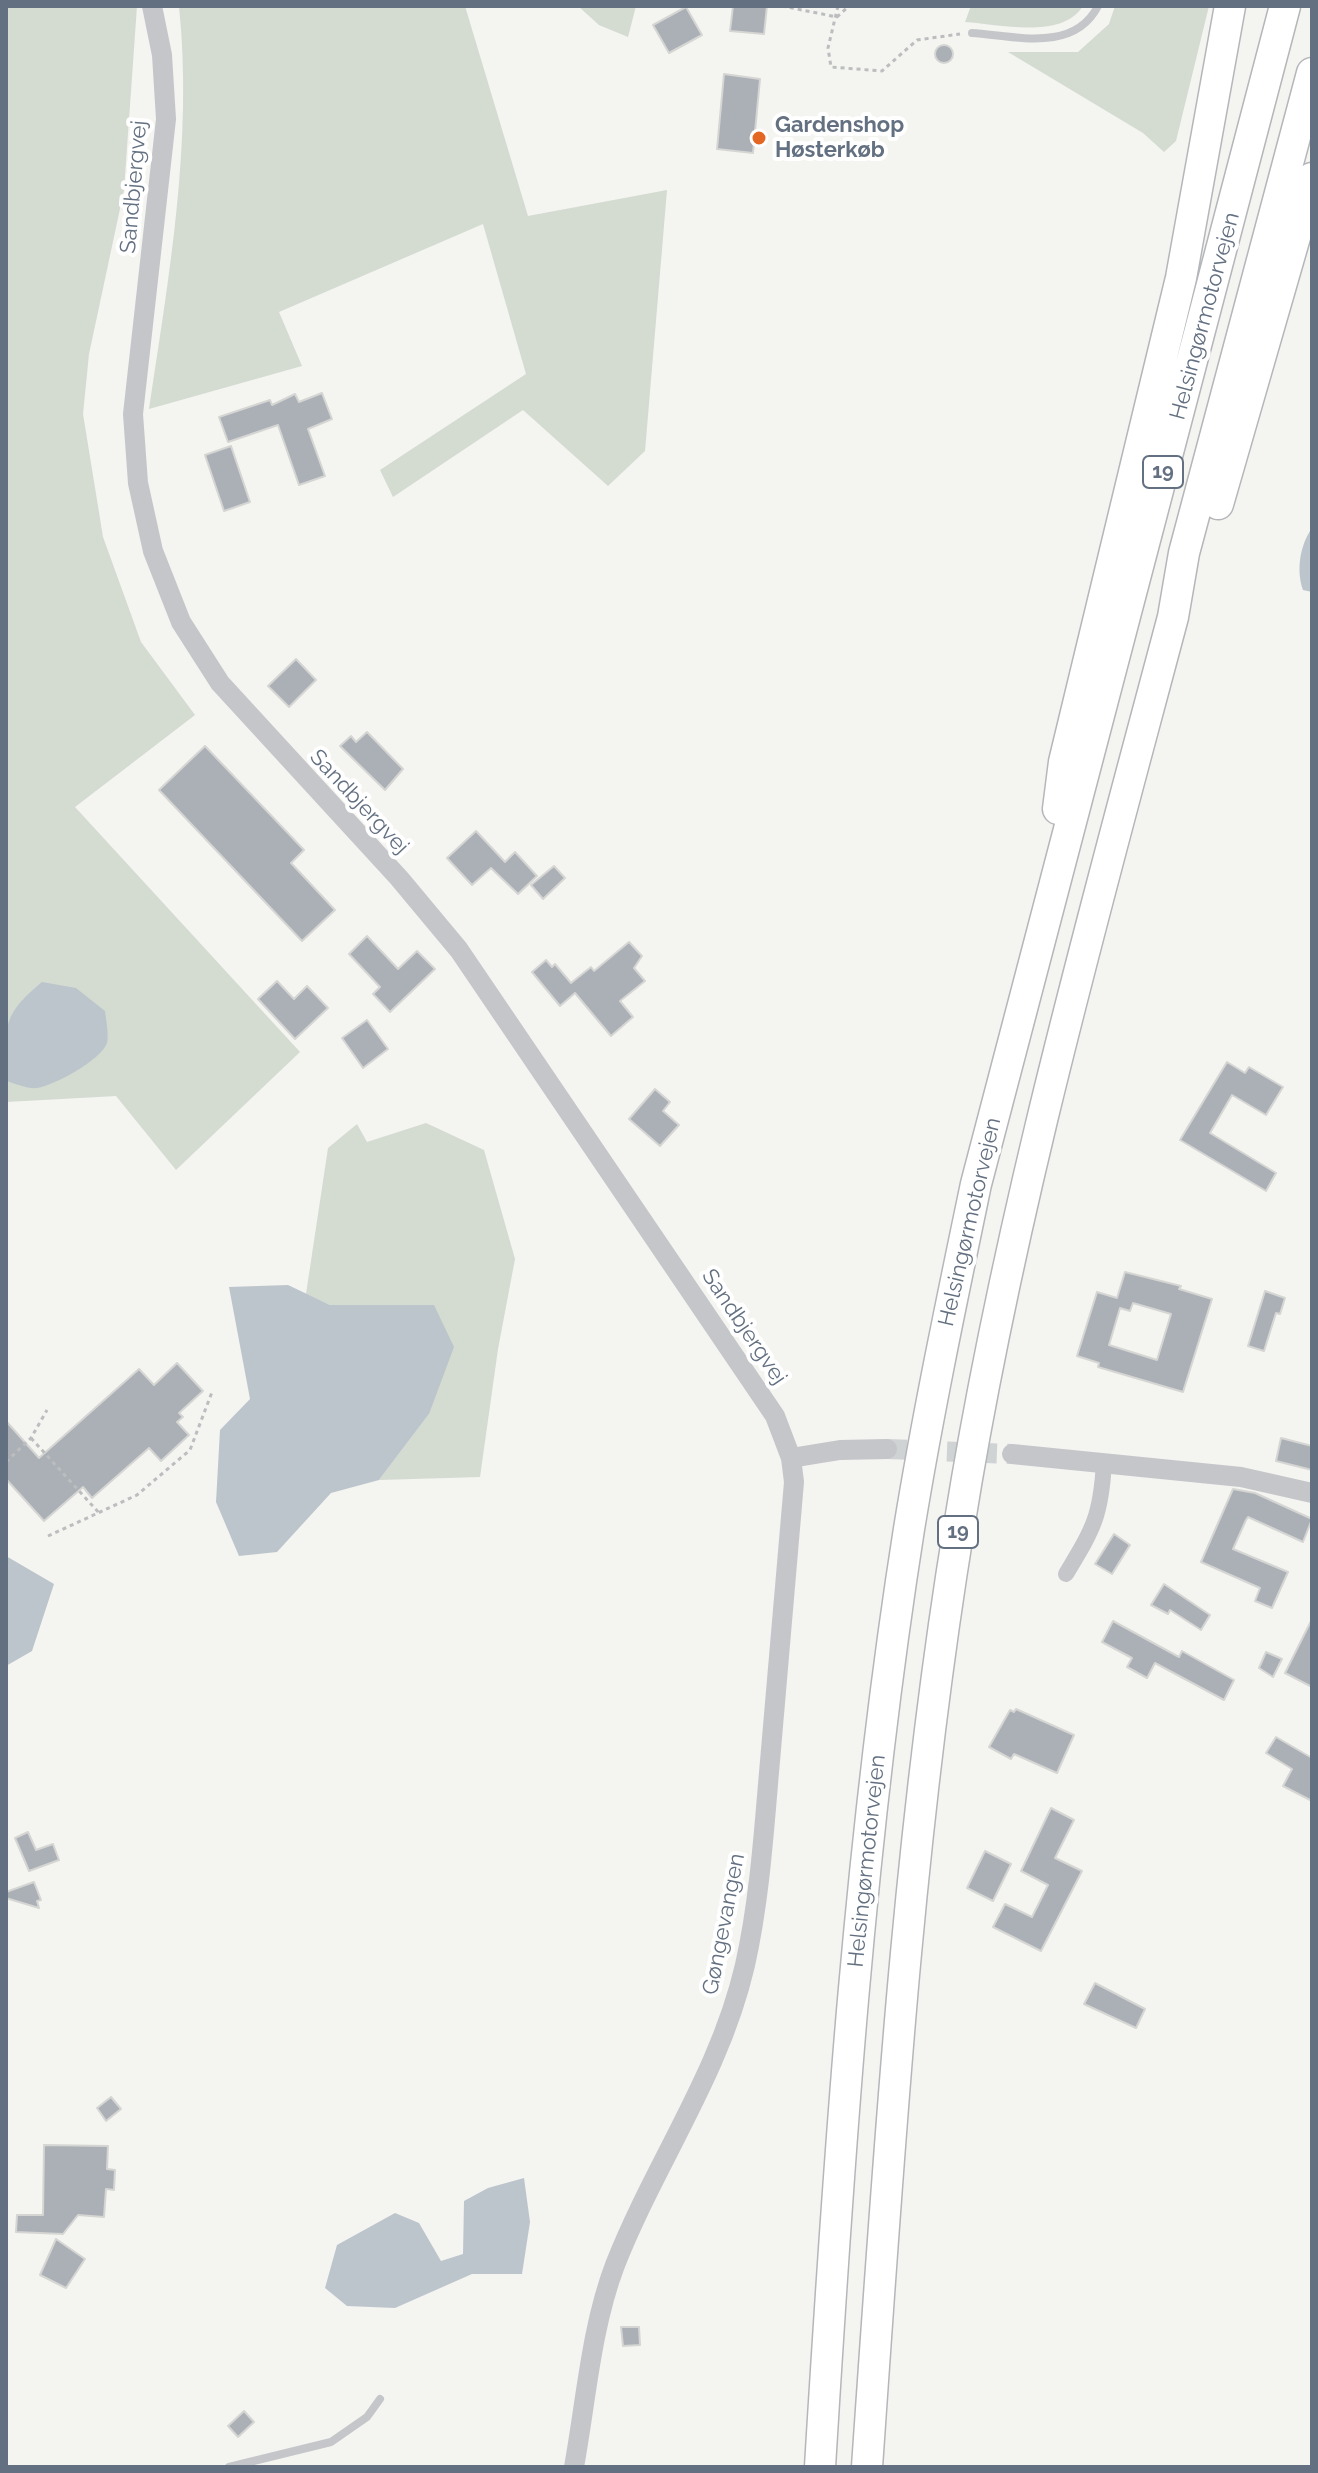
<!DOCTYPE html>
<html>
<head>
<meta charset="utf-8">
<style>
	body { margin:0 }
	#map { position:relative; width:1318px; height:2473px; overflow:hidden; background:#f4f4f0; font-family:Raleway,sans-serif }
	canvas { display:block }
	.frame { position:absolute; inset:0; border:8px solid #637081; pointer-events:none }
</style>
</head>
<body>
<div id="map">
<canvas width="1318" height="2473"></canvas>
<div class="frame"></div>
</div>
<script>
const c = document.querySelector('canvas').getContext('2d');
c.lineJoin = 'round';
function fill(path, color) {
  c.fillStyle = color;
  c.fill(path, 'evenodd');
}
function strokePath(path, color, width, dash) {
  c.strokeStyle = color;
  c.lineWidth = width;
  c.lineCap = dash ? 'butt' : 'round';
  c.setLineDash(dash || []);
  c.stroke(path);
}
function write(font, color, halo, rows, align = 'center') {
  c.font = font + ' Raleway,sans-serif';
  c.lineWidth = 8;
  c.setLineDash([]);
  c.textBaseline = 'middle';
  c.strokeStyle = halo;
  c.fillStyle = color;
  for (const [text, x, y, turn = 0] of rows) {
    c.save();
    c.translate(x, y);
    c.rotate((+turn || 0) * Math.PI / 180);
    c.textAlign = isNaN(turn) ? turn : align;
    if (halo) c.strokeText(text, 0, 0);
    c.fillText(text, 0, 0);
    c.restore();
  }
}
const green = new Path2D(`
	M 6,6 L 137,6 L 124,190 L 89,354 L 83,414 L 103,537 L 141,642 L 195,715 L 75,807 L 300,1052 L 176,1170 L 116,1096 L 6,1102 Z
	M 179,6 L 465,6 L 528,216 L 667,190 L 645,451 L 608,486 L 523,410 L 393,497 L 380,470 L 526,374 L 483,224 L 279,312 L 302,366 L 149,409 C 169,276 193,141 179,6 Z
	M 578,6 L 636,6 L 628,37 L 599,25 Z
	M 971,6 L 1083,6 C 1062,40 998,24 965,22 Z
	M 1115,6 L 1209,6 L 1176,141 L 1164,152 L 1143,133 L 1008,52 L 1078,52 L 1109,24 Z
	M 426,1123 L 484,1150 L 515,1259 L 498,1349 L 480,1477 L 379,1480 L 429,1414 L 434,1305 L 330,1305 L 306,1294 L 328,1148 L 357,1124 L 367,1142 Z`);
const water = new Path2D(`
	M 1312,528 L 1312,592 L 1303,590 C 1296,570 1300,545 1312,528 Z
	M 42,982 L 76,988 L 105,1011 C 106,1020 109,1034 107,1043 C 101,1060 55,1085 37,1088 C 28,1089 16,1084 6,1081 C 6,1026 0,1017 42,982 Z
	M 288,1285 L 330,1305 L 434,1305 L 454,1347 L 429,1414 L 379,1480 L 331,1493 L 277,1552 L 239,1556 L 216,1502 L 220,1430 L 250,1399 L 229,1287 Z
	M 6,1556 L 54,1584 L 32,1651 L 6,1666 Z
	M 524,2178 L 530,2222 L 522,2274 L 472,2274 L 395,2308 L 347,2306 L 325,2288 L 337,2245 L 395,2213 L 419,2223 L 441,2261 L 463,2254 L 464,2201 L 488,2188 Z`);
const building = new Path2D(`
	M 733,6 L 767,6 L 764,34 L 730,31 Z
	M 686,7 L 702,35 L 669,53 L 653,25 Z
	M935 54a9 9 0 1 1 18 0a9 9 0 1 1-18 0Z
	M 724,74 L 760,79 L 753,153 L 717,149 Z
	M 322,393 L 332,419 L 308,429 L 325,476 L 299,485 L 278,425 L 228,442 L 219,417 L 270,400 L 272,405 L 295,394 L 299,402 Z
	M 231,446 L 250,502 L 224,511 L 205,455 Z
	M 296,659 L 316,680 L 289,707 L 268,686 Z
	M 367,732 L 403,769 L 385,790 L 340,746 L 351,736 L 356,742 Z
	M 205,746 L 304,850 L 291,863 L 335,910 L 302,941 L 159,790 Z
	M 476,831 L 505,862 L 515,852 L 537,876 L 518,894 L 491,868 L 472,885 L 447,858 Z
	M 554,866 L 565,878 L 543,899 L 531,885 Z
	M 367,936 L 398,969 L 417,951 L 435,969 L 390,1012 L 373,994 L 380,987 L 349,954 Z
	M 629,942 L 642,956 L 634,968 L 645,981 L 620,1001 L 633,1017 L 611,1036 L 575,993 L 560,1006 L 532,972 L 546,960 L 552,967 L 555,964 L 571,983 L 591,967 L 594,971 Z
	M 277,981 L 294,999 L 307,986 L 328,1008 L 295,1039 L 258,999 Z
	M 367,1020 L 388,1049 L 363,1068 L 342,1038 Z
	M 1227,1062 L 1245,1073 L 1249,1067 L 1283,1087 L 1266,1115 L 1232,1095 L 1210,1133 L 1276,1173 L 1266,1191 L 1180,1140 Z
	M 655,1089 L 670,1102 L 663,1111 L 679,1125 L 660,1146 L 629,1119 Z
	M 1125,1272 L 1181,1286 L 1179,1289 L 1212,1299 L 1183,1392 L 1098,1367 L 1099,1363 L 1077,1356 L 1097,1292 L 1117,1298 ZM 1133,1303 L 1171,1314 L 1157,1360 L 1109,1345 L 1120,1308 L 1130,1311 Z
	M 1265,1291 L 1285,1298 L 1280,1314 L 1276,1313 L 1264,1351 L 1248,1346 Z
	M 177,1363 L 203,1391 L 179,1413 L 183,1417 L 177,1422 L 189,1435 L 161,1461 L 149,1448 L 92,1498 L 83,1487 L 44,1521 L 6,1479 L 6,1421 L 39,1458 L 139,1369 L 154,1385 Z
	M 1281,1438 L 1312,1446 L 1312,1470 L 1276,1461 Z
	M 1233,1489 L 1255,1493 L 1312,1519 L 1303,1542 L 1248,1517 L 1246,1520 L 1233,1549 L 1288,1572 L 1272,1608 L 1255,1601 L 1260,1588 L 1201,1562 Z
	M 1114,1534 L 1130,1545 L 1112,1574 L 1095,1564 Z
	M 1164,1584 L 1210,1615 L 1201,1630 L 1170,1610 L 1168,1614 L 1151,1605 Z
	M 1312,1619 L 1312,1687 L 1285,1673 Z
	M 1113,1621 L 1179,1657 L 1182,1651 L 1234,1680 L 1224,1700 L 1155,1663 L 1147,1678 L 1127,1667 L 1132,1658 L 1102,1642 Z
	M 1266,1652 L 1282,1659 L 1273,1677 L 1259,1668 Z
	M 1016,1709 L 1074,1735 L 1057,1773 L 1014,1754 L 1011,1759 L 989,1747 L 1010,1710 L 1014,1712 Z
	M 1276,1737 L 1312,1758 L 1312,1801 L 1283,1786 L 1292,1769 L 1266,1753 Z
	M 1051,1808 L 1074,1820 L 1055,1858 L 1082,1871 L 1041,1951 L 993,1927 L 1005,1904 L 1032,1917 L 1048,1885 L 1021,1871 Z
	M 28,1832 L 36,1850 L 53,1844 L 59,1860 L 29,1871 L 15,1838 Z
	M 985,1851 L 1011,1864 L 993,1901 L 967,1888 Z
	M 34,1882 L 41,1900 L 37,1901 L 39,1908 L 6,1898 L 6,1892 Z
	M 1095,1983 L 1145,2009 L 1136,2028 L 1084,2004 Z
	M 111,2097 L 121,2109 L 106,2121 L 97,2108 Z
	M 44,2145 L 108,2146 L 107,2169 L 115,2170 L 114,2190 L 106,2189 L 104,2217 L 78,2215 L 63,2234 L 16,2232 L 17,2215 L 43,2215 Z
	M 56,2239 L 85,2259 L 66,2288 L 40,2275 Z
	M 621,2327 L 639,2327 L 640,2345 L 623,2346 Z
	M 244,2411 L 254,2422 L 238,2437 L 228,2426 Z`);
const tertiaryTunnel = new Path2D(`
	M 887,1449 L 1012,1454`);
const path = new Path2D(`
	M 782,6 L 837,17 L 849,6
	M 838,6 L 828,48 L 831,67 L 882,71 L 917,40 L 960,34
	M 31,1438 L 100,1514
	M 6,1462 L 31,1438 L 47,1410
	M 48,1536 L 137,1495 L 190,1450 L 212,1392`);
const service = new Path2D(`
	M 972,33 C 1015,36 1074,53 1098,6
	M 229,2467 L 331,2442 L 367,2417 L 380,2399`);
const minor = new Path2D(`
	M 1066,1574 C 1093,1529 1101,1517 1104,1462`);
const tertiary = new Path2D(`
	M 152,6 L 162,55 L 166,119 L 133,414 L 138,483 L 153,551 L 181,622 L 220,683 L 399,878 L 459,950 L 775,1416 L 791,1458 L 794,1482 C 786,1575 778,1668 770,1761 C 764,1829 760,1898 745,1965 C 720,2074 655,2163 615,2265 C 591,2328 586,2401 574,2467
	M 1012,1454 L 1241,1477 L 1312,1493
	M 791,1458 L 840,1450 L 887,1449`);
const motorway = new Path2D(`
	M 1218,504 L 1312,178
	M 1058,809 L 1064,762 L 1181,278 L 1230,6
	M 820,2467 C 839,2154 860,1839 909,1529 C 928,1413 952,1299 976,1184 L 1285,6
	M 867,2467 C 889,2153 908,1838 959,1527 C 1008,1219 1093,918 1173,617 L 1184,553 L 1312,73`);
const markers = [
	[759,138,8,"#e36722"]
];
const shields = [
	[1163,472,40],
	[958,1532,40]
];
const shieldNames = [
	["19",1163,472],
	["19",958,1532]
];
const poiNames = [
	["Gardenshop",775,125],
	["Høsterkøb",775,150]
];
const streetNames = [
	["Sandbjergvej",134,187,-85],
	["Helsingørmotorvejen",1205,316,-75],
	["Sandbjergvej",359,802,47],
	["Helsingørmotorvejen",970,1222,-77],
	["Sandbjergvej",744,1327,56],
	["Helsingørmotorvejen",867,1861,-84],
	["Gøngevangen",724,1924,-79]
];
fill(green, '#d4dbd1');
fill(water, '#bdc5cc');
fill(building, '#aab0b6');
strokePath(building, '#d5d5d3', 2);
strokePath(tertiaryTunnel, '#d0d3d4', 20, [20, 10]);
strokePath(motorway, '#b4b6ba', 33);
strokePath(path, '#bbbdbf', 3, [4, 4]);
strokePath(service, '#c4c6ca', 8);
strokePath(minor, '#c4c6ca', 16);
strokePath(tertiary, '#c4c6ca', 20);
strokePath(motorway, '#fff', 30);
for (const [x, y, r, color] of markers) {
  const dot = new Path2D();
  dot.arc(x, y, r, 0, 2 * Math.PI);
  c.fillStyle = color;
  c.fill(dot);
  strokePath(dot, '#fff', 3);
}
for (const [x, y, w] of shields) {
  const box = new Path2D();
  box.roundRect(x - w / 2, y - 16, w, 32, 6);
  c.fillStyle = '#fff';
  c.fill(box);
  strokePath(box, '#637081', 2);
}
write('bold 20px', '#637081', null, shieldNames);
write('bold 22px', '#637081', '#fff', poiNames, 'left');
write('22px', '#637081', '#fff', streetNames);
</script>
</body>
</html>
